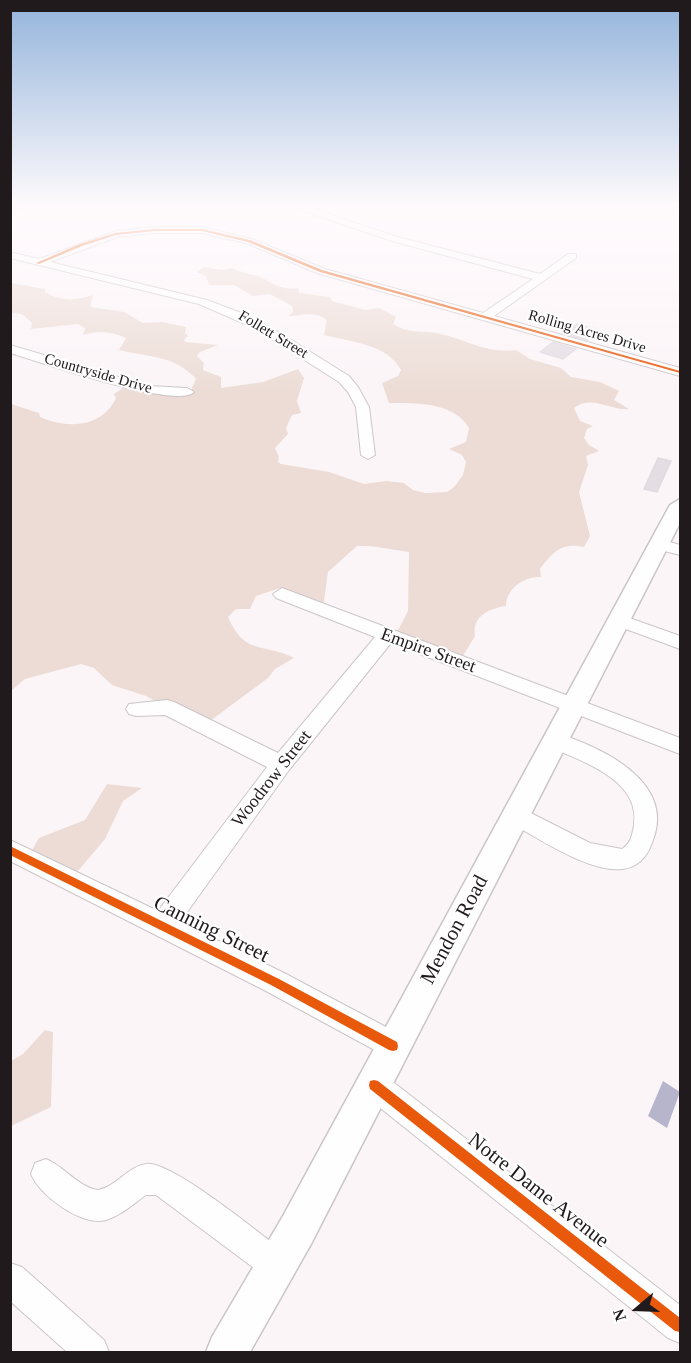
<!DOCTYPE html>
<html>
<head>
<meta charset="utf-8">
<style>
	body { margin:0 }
	#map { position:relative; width:691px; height:1363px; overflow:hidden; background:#fcf5f8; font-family:Georgia,serif }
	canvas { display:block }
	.frame { position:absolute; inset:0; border:12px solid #201a1d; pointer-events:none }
	.north { position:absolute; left:607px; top:1279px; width:60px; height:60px; -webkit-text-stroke:4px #fff; paint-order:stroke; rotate:251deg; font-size:16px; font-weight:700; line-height:24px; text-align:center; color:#201a1d }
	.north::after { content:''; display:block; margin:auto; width:21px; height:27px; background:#201a1d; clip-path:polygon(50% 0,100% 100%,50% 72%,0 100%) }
</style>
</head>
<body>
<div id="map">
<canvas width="691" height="1363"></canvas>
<div class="frame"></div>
<div class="north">N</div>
</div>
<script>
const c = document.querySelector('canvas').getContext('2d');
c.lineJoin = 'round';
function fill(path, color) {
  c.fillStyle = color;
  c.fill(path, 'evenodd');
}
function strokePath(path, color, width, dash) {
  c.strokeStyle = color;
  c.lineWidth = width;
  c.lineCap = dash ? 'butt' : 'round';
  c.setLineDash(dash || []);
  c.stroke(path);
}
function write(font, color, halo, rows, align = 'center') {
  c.font = font + ' Georgia,serif';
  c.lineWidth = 4.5;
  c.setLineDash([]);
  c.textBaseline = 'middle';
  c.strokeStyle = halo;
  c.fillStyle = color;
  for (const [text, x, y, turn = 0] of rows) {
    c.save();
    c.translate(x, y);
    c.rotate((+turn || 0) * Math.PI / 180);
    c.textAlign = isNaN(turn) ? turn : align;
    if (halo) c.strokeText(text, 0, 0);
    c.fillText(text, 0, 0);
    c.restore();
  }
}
const green = new Path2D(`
	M 205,267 L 222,270 L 232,268 C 240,272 246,273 254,275 C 269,279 280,292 298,288 L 299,293 L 330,297 L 332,301 L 365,310 L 379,308 L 396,317 L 393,324 C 405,332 415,331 429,332 C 459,335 485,355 516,350 L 530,359 L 561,368 L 571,377 L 600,382 L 619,391 L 614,400 L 629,409 C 611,411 591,394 574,408 L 580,421 L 593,426 L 587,429 L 584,438 L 589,445 L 599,451 L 586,456 L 588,465 L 579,492 L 590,536 L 584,547 C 561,542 553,552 540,569 L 541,577 C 525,576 506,588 506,606 C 488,609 472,616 475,636 L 460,661 L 397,632 L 408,611 L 409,552 L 370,546 L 357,546 L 328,572 L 323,608 L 286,596 L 280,588 L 256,596 L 250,609 L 236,609 L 228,617 C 246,657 263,642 294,658 L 275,669 L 268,678 L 210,721 L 190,720 L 146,696 L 112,685 L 94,668 L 81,664 L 25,679 L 11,691 L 11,404 L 39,413 L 40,417 C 67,429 102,428 116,398 L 114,394 L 132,382 L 156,388 L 191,390 L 196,379 C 175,355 147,357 119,350 L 126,338 C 112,331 96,330 83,335 L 85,328 L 78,324 L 31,329 L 32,323 L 22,314 L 11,313 L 11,283 L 45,289 L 45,292 C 60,301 77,301 93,295 L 90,307 L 124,312 L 143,323 L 162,322 L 186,327 L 185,333 L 188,336 L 184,340 L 186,342 L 218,345 L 200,352 L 197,356 L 204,363 L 203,370 L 221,377 L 221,388 L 263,382 L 298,369 L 304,378 L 297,401 L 301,413 L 292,415 L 286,428 L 288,434 L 275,448 L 279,457 L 278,462 L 281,464 L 329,472 L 364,484 L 386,481 L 404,483 L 413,490 L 425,493 L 447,492 L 454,487 L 463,475 L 466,462 L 462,455 L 449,449 L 466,442 L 469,428 C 454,402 416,403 389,403 L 382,383 L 398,376 L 401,370 C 387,344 351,342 324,335 L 327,320 C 314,310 302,316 288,316 L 293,312 L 292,306 L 270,294 L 253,296 L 234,285 L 209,285 L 206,276 L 197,272 Z
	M 107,784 L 142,788 L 123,801 L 105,839 L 72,878 L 28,857 L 39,838 L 85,820 Z
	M 45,1030 L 53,1032 L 51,1107 L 11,1126 L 11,1061 L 23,1054 Z`);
const water = new Path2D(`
	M 663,1081 L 680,1092 L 667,1128 L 648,1116 Z`);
const building = new Path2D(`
	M 577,324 L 598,330 L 587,340 L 565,334 Z
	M 553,342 L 576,349 L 563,359 L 540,352 Z
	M 658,458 L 671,461 L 657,492 L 644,489 Z`);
const minor = new Path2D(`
	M 22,204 L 40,204 L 10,213 L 10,207 Z
	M 283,204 L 299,204 L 398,237 L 540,274 L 568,254 L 576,254 L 576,258 L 494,316 L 680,368 L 680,376 L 317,273 L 246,243 L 202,233 L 154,233 L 117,237 L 50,262 L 207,300 L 244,314 L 280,333 L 349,376 L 358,387 L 369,407 L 375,455 L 368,459 L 361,455 L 356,407 L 348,392 L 339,382 L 254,328 L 199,304 L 10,258 L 10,252 L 39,259 L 116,231 L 154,227 L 202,227 L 252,239 L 325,269 L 483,313 L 533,279 L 392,241 Z
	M 10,345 L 149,386 L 187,388 L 194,392 C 176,410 38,361 10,353 Z
	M 659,539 L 680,545 L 680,555 L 653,548 L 651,544 L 653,540 Z
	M 282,588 L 680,738 L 680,754 L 391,643 L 289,770 L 180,922 L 284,973 L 403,1036 L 407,1046 L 403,1056 L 393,1060 L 266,991 L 10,861 L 10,840 L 158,911 L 267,767 L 165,715 L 136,716 L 129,714 L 126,709 L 129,704 L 167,700 L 174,702 L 278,753 L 375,637 L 276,598 L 273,594 Z
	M 621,615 L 680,636 L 680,649 L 615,625 L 612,621 Z
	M 556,733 C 601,747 678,782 652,843 C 647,857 638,867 623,869 C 589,873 538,838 509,822 L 506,815 L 509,808 L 517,806 L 590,843 L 622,849 C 631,843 632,836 634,825 C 641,780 582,761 549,747 L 546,741 L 549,735 Z
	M 374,1071 L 384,1075 L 680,1305 L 680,1343 L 668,1338 L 364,1095 L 360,1085 L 364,1075 Z
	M 46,1159 C 65,1167 78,1187 98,1190 C 116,1187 127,1167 146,1164 C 171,1160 264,1237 288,1255 L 293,1266 L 288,1277 L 277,1282 L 266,1277 L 156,1195 L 146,1195 C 133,1204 122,1215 106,1220 C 82,1227 39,1195 31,1174 L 35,1163 Z
	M 10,1263 L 22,1267 L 104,1340 L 109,1352 L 67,1352 L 10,1301 Z`);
const major = new Path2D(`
	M 680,499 L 680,523 L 311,1244 L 250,1352 L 206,1352 L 212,1337 L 283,1216 L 670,505 Z`);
const cycleway = new Path2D(`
	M 154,229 L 202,229 L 250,240 L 322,270 L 680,371 L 680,373 L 320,272 L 248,242 L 202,231 L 154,231 L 116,235 L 82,246 L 39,264 L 36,263 L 80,244 L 115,233 Z
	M 10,846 L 279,979 L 397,1042 L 398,1046 L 397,1050 L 393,1051 L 389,1050 L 271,985 L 10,855 Z
	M 374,1080 L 378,1081 L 680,1318 L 680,1332 L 675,1331 L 370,1089 L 369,1085 L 370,1081 Z`);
const farStreetnames = [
	["Rolling Acres Drive",587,332,16],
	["Follett Street",273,335,31],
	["Countryside Drive",98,374,16]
];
const streetNames = [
	["Empire Street",428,651,20],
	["Woodrow Street",272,779,-52]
];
const nearStreetnames = [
	["Canning Street",211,930,26],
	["Mendon Road",455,930,-62],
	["Notre Dame Avenue",538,1191,38]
];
fill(green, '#ecdcd5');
fill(water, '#b7b5cb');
fill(building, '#e4dee4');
strokePath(building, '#e0dbdf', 1.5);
strokePath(minor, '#cbc5c8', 2);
strokePath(major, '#cbc5c8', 3);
fill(minor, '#fffefe');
fill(major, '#fffefe');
fill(cycleway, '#e8590c');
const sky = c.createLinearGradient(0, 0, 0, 395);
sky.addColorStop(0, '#94b4dc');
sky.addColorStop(0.52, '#fefafc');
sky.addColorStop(1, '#fefafc00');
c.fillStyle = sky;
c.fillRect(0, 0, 691, 395);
write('15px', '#201a1d', '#fff', farStreetnames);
write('18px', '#201a1d', '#fff', streetNames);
write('21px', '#201a1d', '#fff', nearStreetnames);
</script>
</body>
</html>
